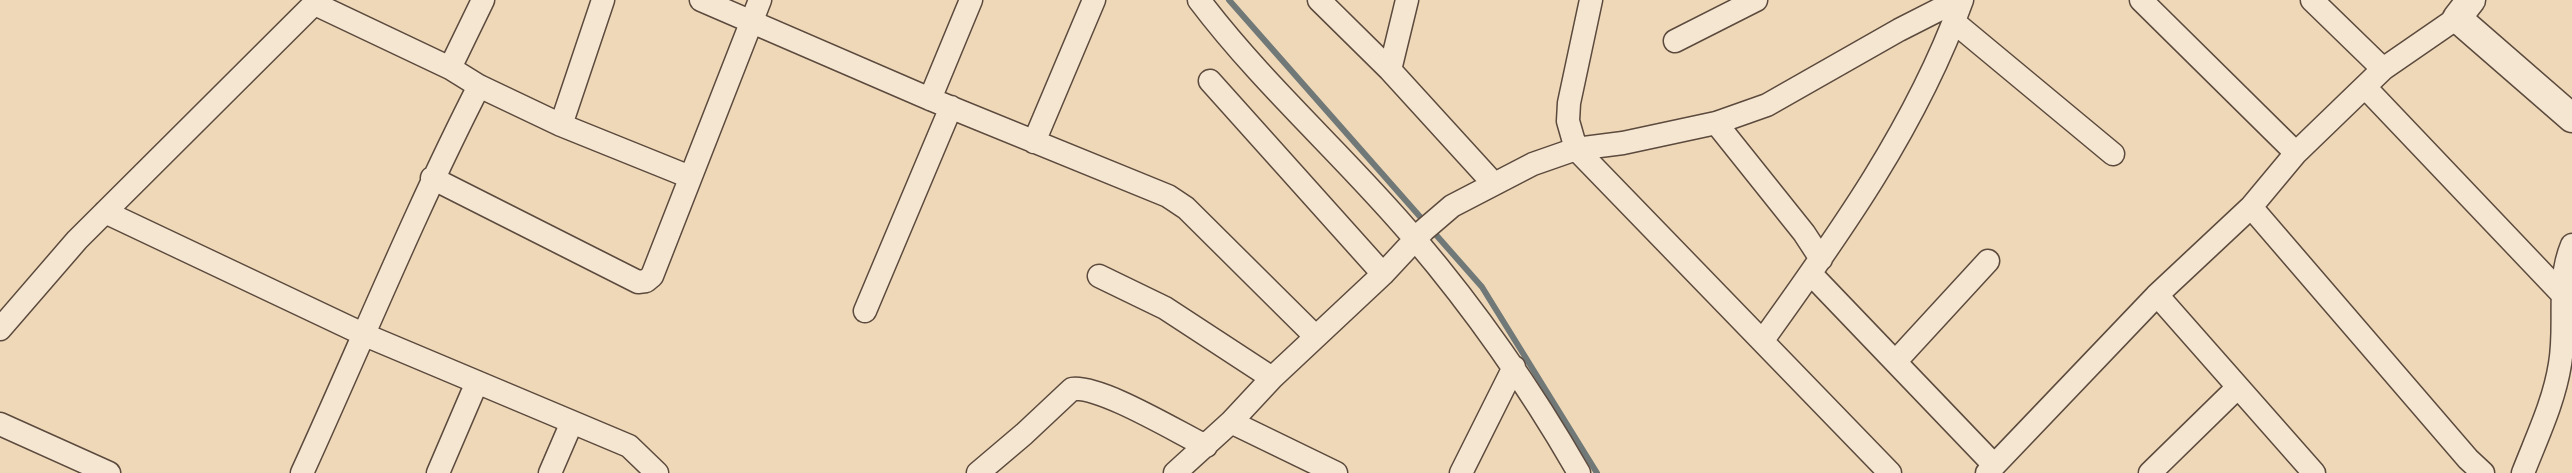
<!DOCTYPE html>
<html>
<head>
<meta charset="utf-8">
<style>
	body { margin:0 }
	canvas { display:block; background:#eed8b7 }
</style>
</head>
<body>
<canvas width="2572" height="473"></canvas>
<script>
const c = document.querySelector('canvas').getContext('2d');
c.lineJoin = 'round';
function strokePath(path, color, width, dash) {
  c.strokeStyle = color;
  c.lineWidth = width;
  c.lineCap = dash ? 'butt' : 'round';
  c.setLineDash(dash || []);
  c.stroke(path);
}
const stream = new Path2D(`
	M 1229,0 L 1482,287 L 1597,473`);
const minor = new Path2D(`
	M 701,0 L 930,99 L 1168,196 L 1186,208 L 1315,336
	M 1199,0 C 1264,86 1346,157 1415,239 C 1477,312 1532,391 1579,473
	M 1319,0 L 1390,70 L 1494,184
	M 1591,0 L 1569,103 L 1568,121 L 1576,149 L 1890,473
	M 2141,0 L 2296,153
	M 2312,0 L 2383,69
	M 315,4 L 450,68 L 479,86 L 561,125 L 690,177
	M 1954,22 L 2113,154
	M 1675,41 L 1756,0
	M 450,68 L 483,0
	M 1390,70 L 1407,0
	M 1210,81 L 1383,274
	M 2365,87 L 2562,294
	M 930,99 L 971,0
	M 1716,123 L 1804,233 L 1821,259
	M 561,125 L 603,0
	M 1034,142 L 1094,0
	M 432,178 L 638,282 L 646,281 L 652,276 L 760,0
	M 2251,207 L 2468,459 L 2483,473
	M 105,212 L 365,335 L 629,446 L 657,473
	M 1811,274 L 1994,465
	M 1099,276 L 1165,308 L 1272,378
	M 2157,295 L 2314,473
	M 865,311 L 951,107
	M 0,329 L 77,240 L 318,0
	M 1763,340 C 1840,233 1917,125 1962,0
	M 1896,361 L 1988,261
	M 1231,422 L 1336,473
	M 0,424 L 109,473
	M 302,473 C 361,344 414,213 479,86
	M 438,473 L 477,382
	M 550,473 L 572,422
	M 978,473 L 1024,434 L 1072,389 C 1100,385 1177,432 1206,446
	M 1175,473 L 1231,422 L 1272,378 L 1383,274 L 1424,230 L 1452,206 L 1533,164 L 1576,149 L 1623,143 L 1716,123 L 1767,105 L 1899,30 L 1958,0
	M 1461,473 L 1514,367
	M 1987,473 L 2157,295 L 2251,207 L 2296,153 L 2383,69 L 2457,18
	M 2150,473 L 2237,388
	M 2523,473 C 2537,437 2554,402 2560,364 C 2567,324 2556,283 2572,245`);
const tertiary = new Path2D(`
	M 2471,0 L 2457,18 L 2572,118`);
strokePath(stream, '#717978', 6);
strokePath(minor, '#5c4a3e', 25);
strokePath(tertiary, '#5c4a3e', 31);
strokePath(minor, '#f4e6d0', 22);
strokePath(tertiary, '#f4e6d0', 28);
</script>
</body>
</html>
